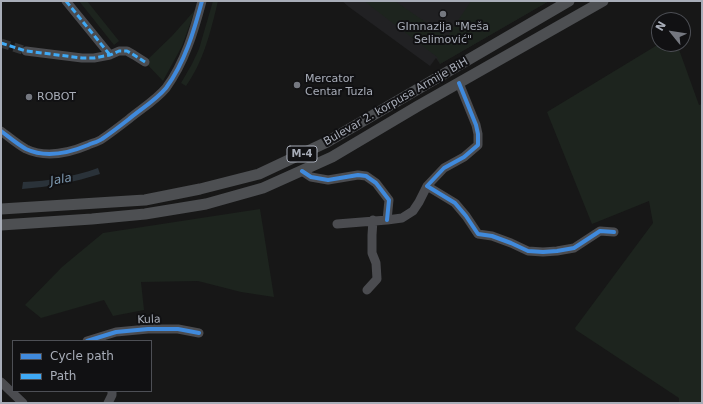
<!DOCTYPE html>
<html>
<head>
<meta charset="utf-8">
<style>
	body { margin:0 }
	#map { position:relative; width:703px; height:404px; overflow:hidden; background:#171717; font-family:"DejaVu Sans",sans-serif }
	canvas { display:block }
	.frame { position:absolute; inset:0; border:2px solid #a8adb8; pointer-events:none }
	.legend { position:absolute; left:12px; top:340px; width:140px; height:52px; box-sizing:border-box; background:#111113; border:1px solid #4d4f55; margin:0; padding:5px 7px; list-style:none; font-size:12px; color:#a8adb8 }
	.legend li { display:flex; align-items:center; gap:8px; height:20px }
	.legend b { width:20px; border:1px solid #4d4f55 }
	.north { position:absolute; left:651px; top:12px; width:40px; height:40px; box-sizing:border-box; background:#111113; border:1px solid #4d4f55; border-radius:50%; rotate:300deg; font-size:11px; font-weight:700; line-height:16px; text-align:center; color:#a8adb8 }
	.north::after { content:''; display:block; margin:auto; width:14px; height:18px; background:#757880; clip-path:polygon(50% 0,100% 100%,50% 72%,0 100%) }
</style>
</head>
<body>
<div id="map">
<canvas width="703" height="404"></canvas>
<div class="frame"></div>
<ul class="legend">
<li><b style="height:5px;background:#408adc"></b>Cycle path</li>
<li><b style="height:5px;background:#3fa9f5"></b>Path</li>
</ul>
<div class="north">N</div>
</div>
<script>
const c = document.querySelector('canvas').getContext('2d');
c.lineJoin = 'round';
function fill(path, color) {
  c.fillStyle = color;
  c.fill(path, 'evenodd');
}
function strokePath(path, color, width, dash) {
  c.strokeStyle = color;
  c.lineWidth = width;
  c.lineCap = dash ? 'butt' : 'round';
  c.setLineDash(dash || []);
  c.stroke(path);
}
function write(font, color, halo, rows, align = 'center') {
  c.font = font + ' "DejaVu Sans",sans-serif';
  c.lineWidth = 4;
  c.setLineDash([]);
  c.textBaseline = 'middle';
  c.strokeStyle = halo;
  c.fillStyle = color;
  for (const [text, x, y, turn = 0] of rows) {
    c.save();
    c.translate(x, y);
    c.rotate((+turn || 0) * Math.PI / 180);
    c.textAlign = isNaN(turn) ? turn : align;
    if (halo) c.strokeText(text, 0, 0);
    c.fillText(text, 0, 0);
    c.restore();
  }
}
const built = new Path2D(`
	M 342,1 L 549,1 L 440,64 L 436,58 L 430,66 L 349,7 Z`);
const green = new Path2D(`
	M 79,1 L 87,1 L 119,41 L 114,45 Z
	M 213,1 L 218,1 C 211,30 204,61 186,86 L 181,83 L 192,64 L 199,49 Z
	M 364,1 L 395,1 L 447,37 L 471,1 L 549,1 L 440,64 L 437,57 Z
	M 195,10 L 182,46 L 163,81 L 145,62 L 172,36 Z
	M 659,44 L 677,44 L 699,105 L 702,104 L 702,403 L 679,403 L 679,398 L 576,330 L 575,328 L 653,223 L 649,201 L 592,224 L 547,112 Z
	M 260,209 L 274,297 L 241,292 L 198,281 L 141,282 L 144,310 L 113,316 L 104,300 L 41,318 L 25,305 L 62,267 L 103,233 Z`);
const water = new Path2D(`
	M 98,168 L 100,174 C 75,182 49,187 22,189 L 23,182 C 49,181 73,177 98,168 Z`);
const minorTunnel = new Path2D(`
	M 1,43 L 26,51`);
const minor = new Path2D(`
	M 66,1 L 110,55
	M 26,51 L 82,58 L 94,58 L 110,55 L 119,51 L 127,51 L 134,55 L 145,62
	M 459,83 L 476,125 L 478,134 L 478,145 L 464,157 L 444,168 L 427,186 L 455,203 L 466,216 L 478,234 L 492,236 L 511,243 L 528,251 L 543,252 L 557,251 L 574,248 L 600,231 L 614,232
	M 1,131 C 9,137 17,144 26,149 C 45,158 69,153 88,145 C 92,143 98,142 102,139 C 111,133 120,126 129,119 C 141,109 156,100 166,88 C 185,62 194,31 202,1
	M 302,171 L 311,177 L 328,180 L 358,175 L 366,176 L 376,183 L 389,200 L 387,220
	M 337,224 L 387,220 L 402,218 L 413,211 L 419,202 L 427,186
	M 367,290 L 377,279 L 376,263 L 372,253 L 372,235 L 373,220
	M 87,341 L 116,332 L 148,329 L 178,329 L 199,333
	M 1,382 L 23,403
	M 108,403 L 112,395 L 112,391`);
const major = new Path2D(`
	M 1,209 L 145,200 L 200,189 L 259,174 L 327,142 L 569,1
	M 1,225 L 92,219 L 145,214 L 206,204 L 263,188 L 332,157 L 418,106 L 603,1`);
const quiet = new Path2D(`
	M 66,1 L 110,55
	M 1,43 L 26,51 L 82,58 L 94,58 L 110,55 L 119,51 L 127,51 L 134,55 L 145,62`);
const cycleway = new Path2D(`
	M 459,83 L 476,125 L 478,134 L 478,145 L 464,157 L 444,168 L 427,186 L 455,203 L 466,216 L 478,234 L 492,236 L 511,243 L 528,251 L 543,252 L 557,251 L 574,248 L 600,231 L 614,232
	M 1,131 C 9,137 17,144 26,149 C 45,158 69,153 88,145 C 92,143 98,142 102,139 C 111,133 120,126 129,119 C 141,109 156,100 166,88 C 185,62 194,31 202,1
	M 302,171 L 311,177 L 328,180 L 358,175 L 366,176 L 376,183 L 389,200 L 387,220
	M 87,341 L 116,332 L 148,329 L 178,329 L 199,333`);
const markers = [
	[443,14,4,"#757880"],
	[297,85,4,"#757880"],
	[29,97,4,"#757880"]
];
const shields = [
	[302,154,30]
];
const shieldNames = [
	["M-4",302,154]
];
const poiNames = [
	["GImnazija \"Meša",443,27,"center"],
	["Selimović\"",443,40,"center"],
	["Mercator",305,79],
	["Centar Tuzla",305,92],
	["ROBOT",37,97]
];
const streetNames = [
	["Bulevar 2. korpusa Armije BiH",396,102,-30],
	["Kula",149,320,-2]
];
const waterNames = [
	["Jala",61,180,-10]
];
fill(built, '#212123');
fill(green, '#1d241e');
fill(water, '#2a3239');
strokePath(minorTunnel, '#343537', 9, [9, 4.5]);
strokePath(minor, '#4b4c50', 9);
strokePath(major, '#4d4f52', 11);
strokePath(quiet, '#3fa9f5', 3, [6, 3]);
strokePath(cycleway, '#408adc', 4);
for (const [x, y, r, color] of markers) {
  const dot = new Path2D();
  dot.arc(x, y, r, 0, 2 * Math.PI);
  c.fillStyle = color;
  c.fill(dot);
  strokePath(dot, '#111113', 1.5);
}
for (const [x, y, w] of shields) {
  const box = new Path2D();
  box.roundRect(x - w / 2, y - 8, w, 16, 3);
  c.fillStyle = '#111113';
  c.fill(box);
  strokePath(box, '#a8adb8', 1);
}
write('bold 10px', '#a8adb8', null, shieldNames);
write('11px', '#a8adb8', '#111113', poiNames, 'left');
write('11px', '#a8adb8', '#111113', streetNames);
write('italic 12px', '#7f9bb3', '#111113', waterNames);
</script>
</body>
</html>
